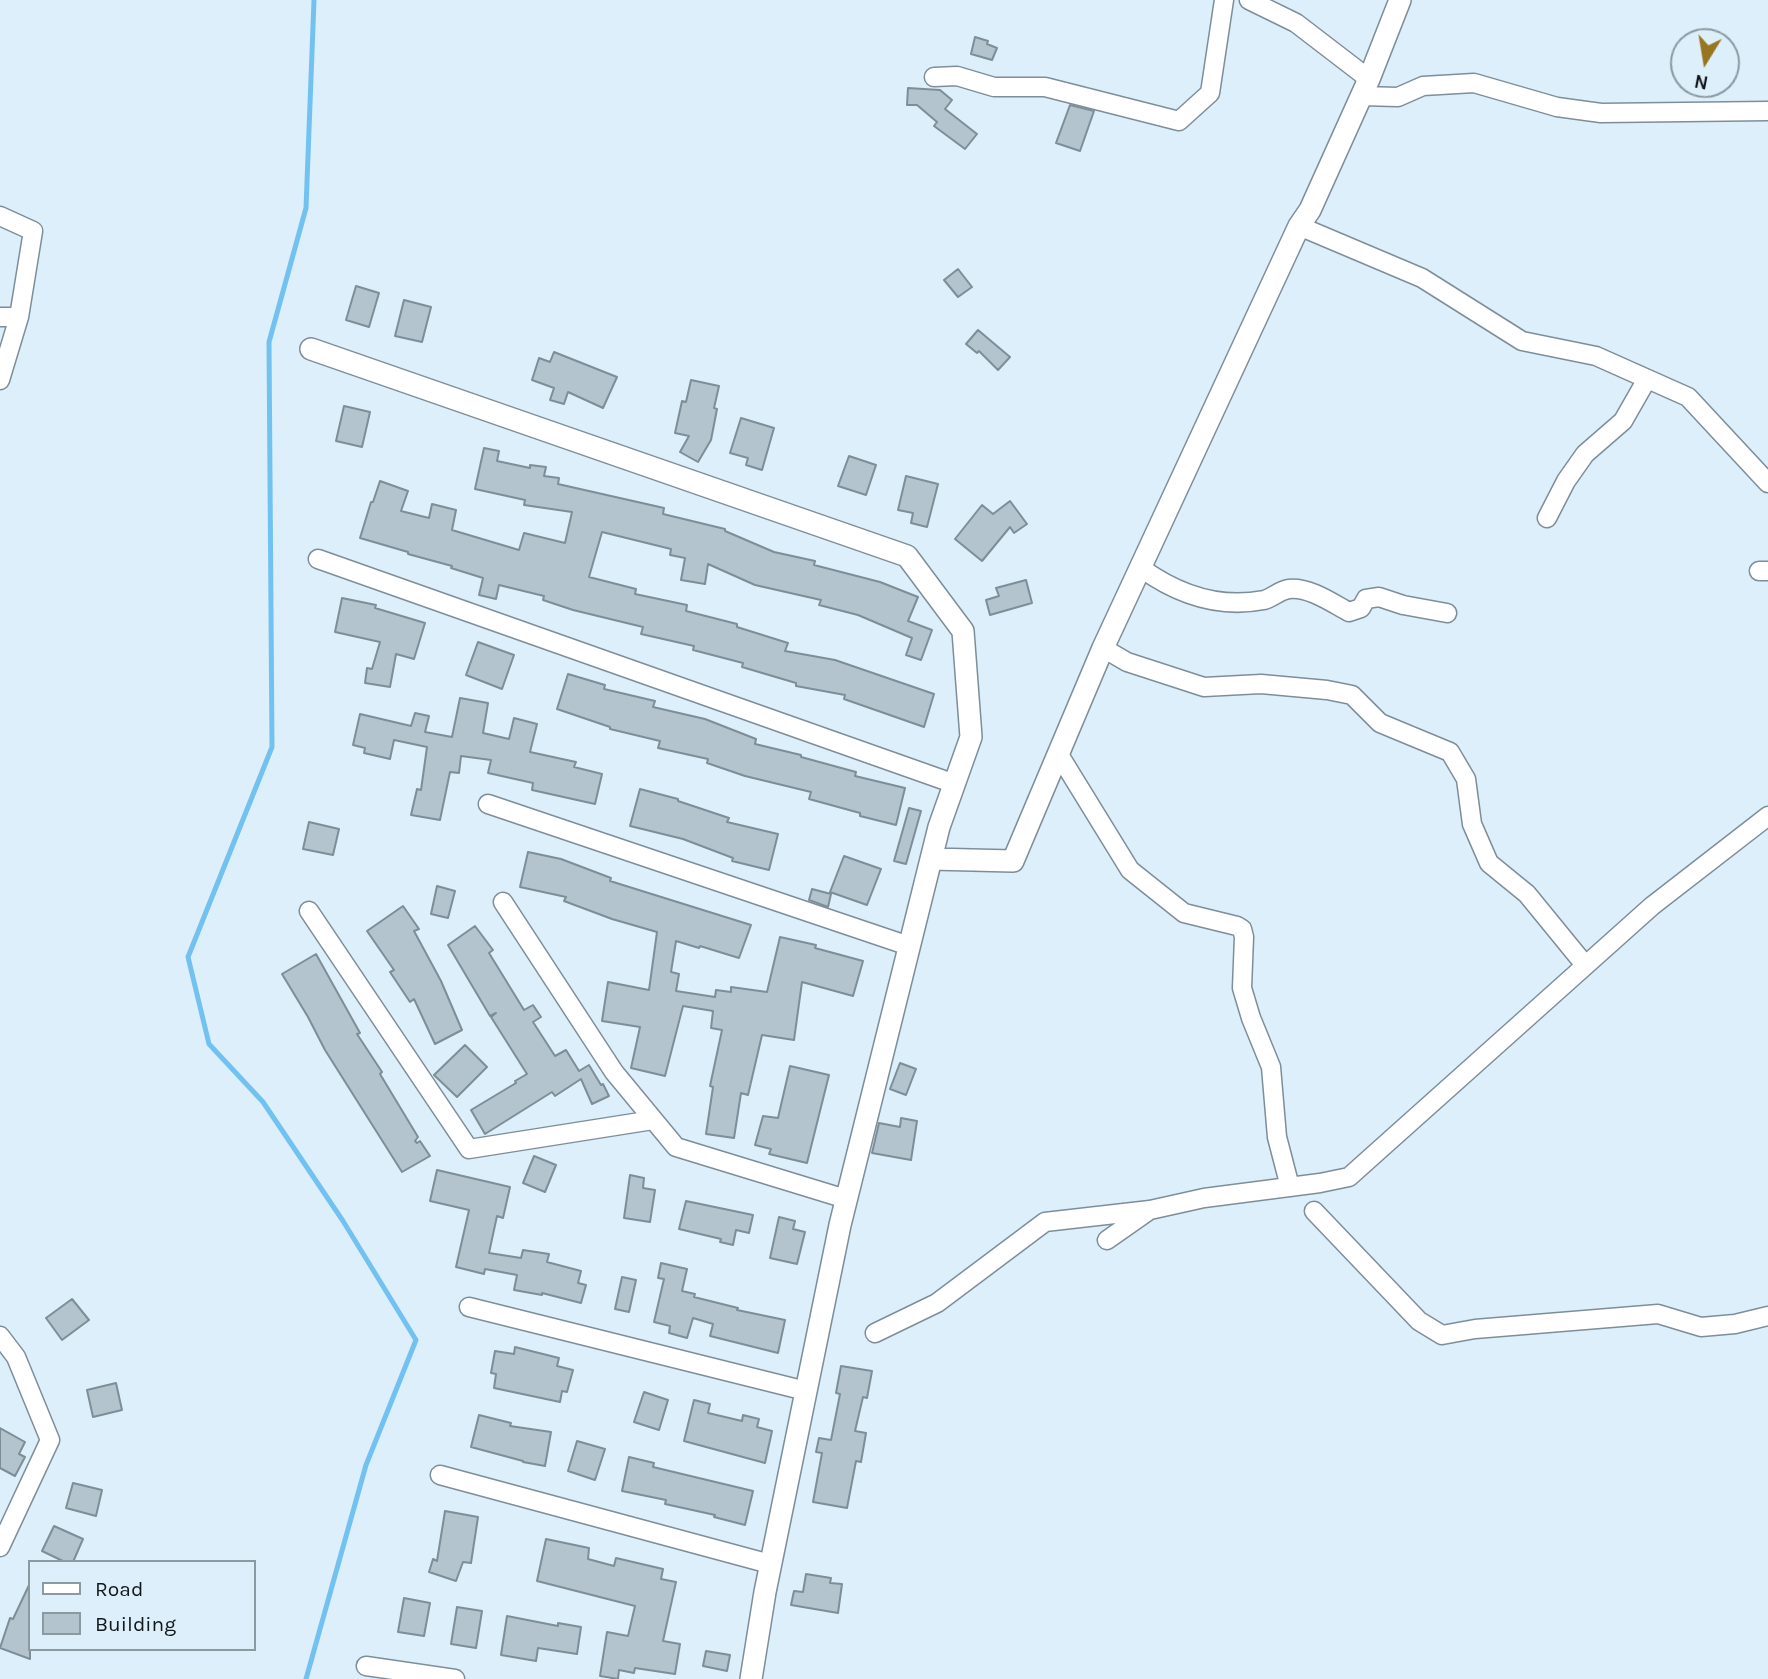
<!DOCTYPE html>
<html>
<head>
<meta charset="utf-8">
<style>
	body { margin:0 }
	#map { position:relative; width:1768px; height:1679px; overflow:hidden; background:#ddeffa; font-family:Karla,sans-serif }
	canvas { display:block }
	.legend { position:absolute; left:28px; top:1560px; width:228px; height:91px; box-sizing:border-box; background:#ddeffa; border:2px solid #8b99a1; margin:0; padding:9px 12px; list-style:none; font-size:21px; color:#11171b }
	.legend li { display:flex; align-items:center; gap:14px; height:35px }
	.legend b { width:35px; border:2px solid #8b99a1 }
	.north { position:absolute; left:1670px; top:28px; width:70px; height:70px; box-sizing:border-box; background:#ddeffa; border:2px solid #8b99a1; border-radius:50%; rotate:191deg; font-size:19px; font-weight:700; line-height:28px; text-align:center; color:#11171b }
	.north::after { content:''; display:block; margin:auto; width:24px; height:32px; background:#98761f; clip-path:polygon(50% 0,100% 100%,50% 72%,0 100%) }
</style>
</head>
<body>
<div id="map">
<canvas width="1768" height="1679"></canvas>
<ul class="legend">
<li><b style="height:9px;background:#fff"></b>Road</li>
<li><b style="height:19px;background:#b3c4cf"></b>Building</li>
</ul>
<div class="north">N</div>
</div>
<script>
const c = document.querySelector('canvas').getContext('2d');
c.lineJoin = 'round';
function strokePath(path, color, width, dash) {
  c.strokeStyle = color;
  c.lineWidth = width;
  c.lineCap = dash ? 'butt' : 'round';
  c.setLineDash(dash || []);
  c.stroke(path);
}
function fill(path, color) {
  c.fillStyle = color;
  c.fill(path, 'evenodd');
}
const stream = new Path2D(`
	M 306,1679 L 366,1465 L 416,1340 L 343,1221 L 263,1102 L 209,1044 L 188,957 L 272,747 L 269,342 L 306,208 L 314,0`);
const building = new Path2D(`
	M 975,37 L 988,41 L 987,44 L 997,48 L 992,60 L 971,54 Z
	M 908,88 L 940,90 L 952,100 L 945,109 L 977,134 L 965,149 L 934,126 L 937,122 L 917,105 L 907,105 Z
	M 1070,105 L 1094,111 L 1080,151 L 1056,143 Z
	M 958,269 L 972,287 L 958,297 L 944,280 Z
	M 356,286 L 379,293 L 369,327 L 346,320 Z
	M 404,300 L 431,307 L 422,342 L 395,336 Z
	M 978,330 L 1010,357 L 998,370 L 979,351 L 977,353 L 966,344 Z
	M 554,352 L 617,377 L 603,408 L 568,392 L 564,404 L 550,400 L 554,388 L 532,380 L 539,358 L 550,362 Z
	M 691,380 L 719,386 L 714,408 L 717,409 L 711,440 L 698,462 L 680,452 L 689,436 L 675,433 L 682,401 L 686,402 Z
	M 344,406 L 370,412 L 362,447 L 336,441 Z
	M 741,418 L 774,428 L 762,470 L 746,465 L 748,458 L 730,453 Z
	M 484,448 L 499,451 L 497,461 L 530,468 L 530,465 L 546,467 L 544,476 L 559,478 L 558,484 L 664,508 L 663,514 L 725,529 L 725,531 L 774,552 L 815,561 L 814,565 L 880,582 L 918,597 L 908,621 L 932,630 L 921,660 L 906,655 L 912,638 L 858,615 L 819,605 L 821,600 L 755,585 L 708,564 L 705,584 L 681,580 L 685,558 L 670,555 L 671,549 L 602,532 L 589,577 L 636,589 L 635,594 L 687,605 L 686,611 L 737,624 L 737,627 L 788,643 L 785,651 L 835,660 L 934,694 L 924,727 L 844,699 L 845,695 L 796,686 L 796,683 L 742,667 L 743,663 L 693,650 L 694,646 L 641,634 L 643,627 L 573,610 L 543,600 L 544,596 L 499,585 L 496,599 L 479,595 L 483,578 L 451,568 L 452,566 L 408,554 L 408,552 L 360,538 L 371,502 L 373,502 L 380,481 L 408,491 L 401,511 L 429,518 L 432,504 L 456,510 L 452,530 L 519,550 L 524,533 L 565,543 L 572,512 L 524,505 L 525,500 L 475,489 Z
	M 849,456 L 876,465 L 866,495 L 838,486 Z
	M 906,476 L 938,484 L 927,527 L 911,523 L 913,513 L 898,510 Z
	M 1010,501 L 1027,524 L 1014,533 L 1010,527 L 982,561 L 955,539 L 982,505 L 993,514 Z
	M 1026,580 L 1032,603 L 990,615 L 986,600 L 999,596 L 996,588 Z
	M 342,598 L 376,605 L 375,608 L 425,623 L 414,659 L 396,654 L 390,687 L 365,683 L 367,668 L 372,669 L 380,642 L 335,632 Z
	M 478,642 L 514,655 L 502,689 L 466,675 Z
	M 568,674 L 605,685 L 604,689 L 655,701 L 653,707 L 705,719 L 756,739 L 755,744 L 801,755 L 801,757 L 856,772 L 855,776 L 905,788 L 896,825 L 860,816 L 860,813 L 809,799 L 811,792 L 745,776 L 707,763 L 708,759 L 658,748 L 660,741 L 610,729 L 610,727 L 557,709 Z
	M 460,698 L 488,703 L 483,733 L 509,739 L 514,718 L 537,724 L 530,752 L 576,762 L 574,767 L 602,774 L 595,804 L 532,790 L 533,783 L 488,773 L 491,760 L 461,756 L 459,773 L 450,772 L 440,820 L 411,815 L 417,789 L 421,790 L 427,747 L 394,740 L 390,759 L 364,753 L 365,748 L 353,745 L 360,714 L 411,726 L 415,713 L 429,716 L 425,732 L 452,737 Z
	M 640,789 L 678,799 L 678,801 L 729,818 L 727,822 L 778,834 L 769,870 L 732,861 L 733,858 L 683,839 L 630,826 Z
	M 909,808 L 921,811 L 906,864 L 894,861 Z
	M 309,822 L 339,829 L 333,855 L 303,849 Z
	M 528,852 L 561,859 L 611,878 L 610,881 L 751,925 L 739,958 L 700,946 L 699,948 L 676,941 L 671,972 L 679,974 L 676,991 L 715,997 L 716,990 L 731,992 L 731,987 L 767,992 L 780,937 L 816,945 L 815,948 L 863,961 L 853,996 L 802,982 L 794,1040 L 762,1035 L 748,1095 L 741,1093 L 734,1138 L 706,1134 L 713,1087 L 710,1086 L 722,1030 L 711,1028 L 713,1011 L 683,1006 L 665,1076 L 631,1068 L 640,1027 L 602,1021 L 608,982 L 649,990 L 657,932 L 612,919 L 564,901 L 566,897 L 520,887 Z
	M 844,856 L 881,869 L 867,905 L 830,892 Z
	M 437,886 L 455,891 L 448,918 L 431,914 Z
	M 812,889 L 831,894 L 828,907 L 809,900 Z
	M 403,906 L 419,929 L 414,931 L 441,981 L 462,1030 L 435,1044 L 414,999 L 410,1002 L 390,972 L 394,970 L 367,931 Z
	M 475,926 L 493,950 L 489,953 L 524,1010 L 533,1005 L 541,1017 L 533,1022 L 555,1056 L 566,1050 L 579,1071 L 589,1065 L 601,1085 L 603,1084 L 609,1096 L 592,1104 L 581,1079 L 555,1096 L 552,1092 L 485,1134 L 471,1110 L 516,1083 L 515,1081 L 527,1074 L 491,1017 L 496,1013 L 490,1016 L 448,945 Z
	M 316,954 L 360,1033 L 357,1034 L 382,1072 L 380,1074 L 418,1137 L 415,1141 L 417,1143 L 420,1141 L 430,1156 L 402,1172 L 325,1050 L 308,1017 L 282,974 Z
	M 465,1045 L 487,1067 L 457,1097 L 434,1075 Z
	M 900,1063 L 916,1069 L 906,1095 L 890,1089 Z
	M 790,1066 L 829,1075 L 807,1163 L 769,1154 L 771,1149 L 755,1145 L 763,1116 L 778,1118 Z
	M 901,1118 L 917,1121 L 911,1160 L 872,1153 L 879,1123 L 900,1127 Z
	M 534,1156 L 556,1165 L 545,1192 L 523,1183 Z
	M 437,1170 L 510,1187 L 503,1218 L 497,1216 L 489,1253 L 521,1258 L 523,1250 L 549,1254 L 547,1262 L 581,1271 L 578,1283 L 586,1285 L 581,1303 L 542,1293 L 542,1295 L 514,1290 L 517,1275 L 485,1269 L 484,1274 L 456,1267 L 469,1210 L 430,1201 Z
	M 630,1175 L 644,1178 L 643,1188 L 655,1190 L 650,1222 L 624,1218 Z
	M 686,1201 L 753,1215 L 749,1233 L 736,1230 L 733,1245 L 720,1242 L 721,1239 L 679,1229 Z
	M 779,1217 L 795,1221 L 793,1229 L 805,1232 L 797,1264 L 770,1258 Z
	M 661,1263 L 687,1269 L 682,1291 L 695,1294 L 694,1297 L 738,1308 L 737,1310 L 785,1320 L 778,1353 L 710,1336 L 713,1324 L 693,1318 L 687,1338 L 669,1333 L 670,1326 L 654,1322 L 664,1279 L 658,1278 Z
	M 622,1277 L 636,1280 L 629,1312 L 615,1309 Z
	M 72,1299 L 89,1320 L 62,1340 L 46,1318 Z
	M 515,1347 L 559,1358 L 557,1366 L 573,1370 L 567,1392 L 562,1391 L 560,1402 L 494,1388 L 496,1374 L 491,1373 L 495,1351 L 514,1354 Z
	M 841,1366 L 872,1371 L 867,1398 L 863,1397 L 855,1431 L 866,1433 L 861,1462 L 856,1461 L 847,1508 L 813,1502 L 822,1453 L 816,1452 L 819,1438 L 831,1440 L 840,1394 L 836,1393 Z
	M 116,1383 L 122,1410 L 93,1417 L 87,1390 Z
	M 644,1392 L 668,1400 L 659,1430 L 634,1422 Z
	M 694,1400 L 710,1404 L 708,1413 L 742,1421 L 743,1415 L 759,1419 L 757,1427 L 772,1431 L 765,1463 L 684,1441 Z
	M 479,1415 L 511,1423 L 510,1426 L 551,1432 L 545,1466 L 523,1462 L 523,1461 L 471,1447 Z
	M 0,1428 L 25,1442 L 19,1454 L 25,1457 L 15,1476 L 0,1468 Z
	M 577,1441 L 605,1449 L 595,1480 L 568,1471 Z
	M 629,1457 L 654,1463 L 653,1467 L 753,1491 L 745,1525 L 714,1517 L 715,1515 L 665,1504 L 666,1500 L 622,1491 Z
	M 73,1483 L 102,1490 L 96,1516 L 66,1508 Z
	M 445,1511 L 478,1517 L 471,1563 L 463,1562 L 456,1581 L 429,1572 L 433,1559 L 437,1561 Z
	M 54,1526 L 83,1539 L 73,1562 L 65,1562 L 42,1551 Z
	M 546,1539 L 589,1548 L 588,1559 L 614,1566 L 616,1558 L 663,1569 L 661,1579 L 676,1582 L 663,1641 L 680,1644 L 675,1674 L 635,1668 L 634,1673 L 619,1670 L 618,1679 L 600,1676 L 607,1632 L 628,1636 L 635,1606 L 537,1581 Z
	M 806,1574 L 831,1578 L 830,1583 L 842,1584 L 838,1613 L 791,1605 L 794,1591 L 803,1592 Z
	M 30,1583 L 30,1659 L 0,1648 L 10,1618 L 13,1619 Z
	M 404,1598 L 430,1603 L 424,1636 L 398,1632 Z
	M 457,1607 L 482,1611 L 476,1648 L 451,1644 Z
	M 507,1616 L 558,1626 L 558,1623 L 581,1627 L 577,1654 L 538,1648 L 536,1661 L 501,1655 Z
	M 706,1651 L 730,1655 L 727,1671 L 703,1666 Z`);
const minor = new Path2D(`
	M 1249,0 L 1296,23 L 1369,79
	M 934,77 L 957,76 L 994,87 L 1045,87 L 1179,121 L 1210,93 L 1224,0
	M 1361,96 L 1398,97 L 1423,86 L 1474,83 L 1557,107 L 1601,113 L 1768,111
	M 0,216 L 33,231 L 19,317 L 0,380
	M 1299,226 L 1422,278 L 1522,341 L 1596,356 L 1688,397 L 1768,483
	M 0,317 L 19,317
	M 1547,518 L 1566,481 L 1585,454 L 1623,421 L 1647,379
	M 318,559 L 955,784
	M 1141,568 C 1177,594 1218,609 1264,600 C 1272,598 1280,590 1289,589 C 1310,587 1332,603 1349,612 L 1361,608 L 1366,599 L 1379,597 L 1403,605 L 1447,613
	M 1759,571 L 1768,571
	M 1103,648 L 1127,662 L 1204,687 L 1261,684 L 1327,690 L 1352,695 L 1380,723 L 1450,752 L 1466,779 L 1472,824 L 1489,863 L 1527,894 L 1585,965
	M 1058,753 L 1130,870 L 1184,913 L 1237,926 L 1242,929 L 1244,937 L 1242,988 L 1251,1018 L 1271,1067 L 1277,1137 L 1290,1187
	M 488,804 L 909,946
	M 503,902 L 614,1072 L 676,1147 L 846,1199
	M 309,911 L 469,1149 L 653,1120
	M 1314,1211 L 1419,1321 L 1442,1335 L 1475,1329 L 1658,1314 L 1701,1327 L 1735,1324 L 1768,1316
	M 1107,1240 L 1147,1212
	M 469,1307 L 806,1391
	M 875,1333 L 937,1303 L 1045,1222 L 1150,1210 L 1204,1198 L 1320,1183 L 1349,1177 L 1652,906 L 1768,816
	M 0,1336 L 16,1357 L 50,1440 L 0,1547
	M 440,1475 L 770,1564
	M 366,1666 L 455,1679`);
const tertiary = new Path2D(`
	M 311,349 L 907,556 L 963,631 L 971,737 L 939,827 L 840,1225 L 765,1592 L 751,1679
	M 931,859 L 1013,861 L 1103,648 L 1299,226 L 1310,210 L 1369,79 L 1400,0`);
strokePath(stream, '#72c2f1', 5);
fill(building, '#b3c4cf');
strokePath(building, '#7d8e98', 2);
strokePath(minor, '#7e8e99', 21);
strokePath(tertiary, '#7e8e99', 24);
strokePath(minor, '#fff', 18);
strokePath(tertiary, '#fff', 21);
</script>
</body>
</html>
